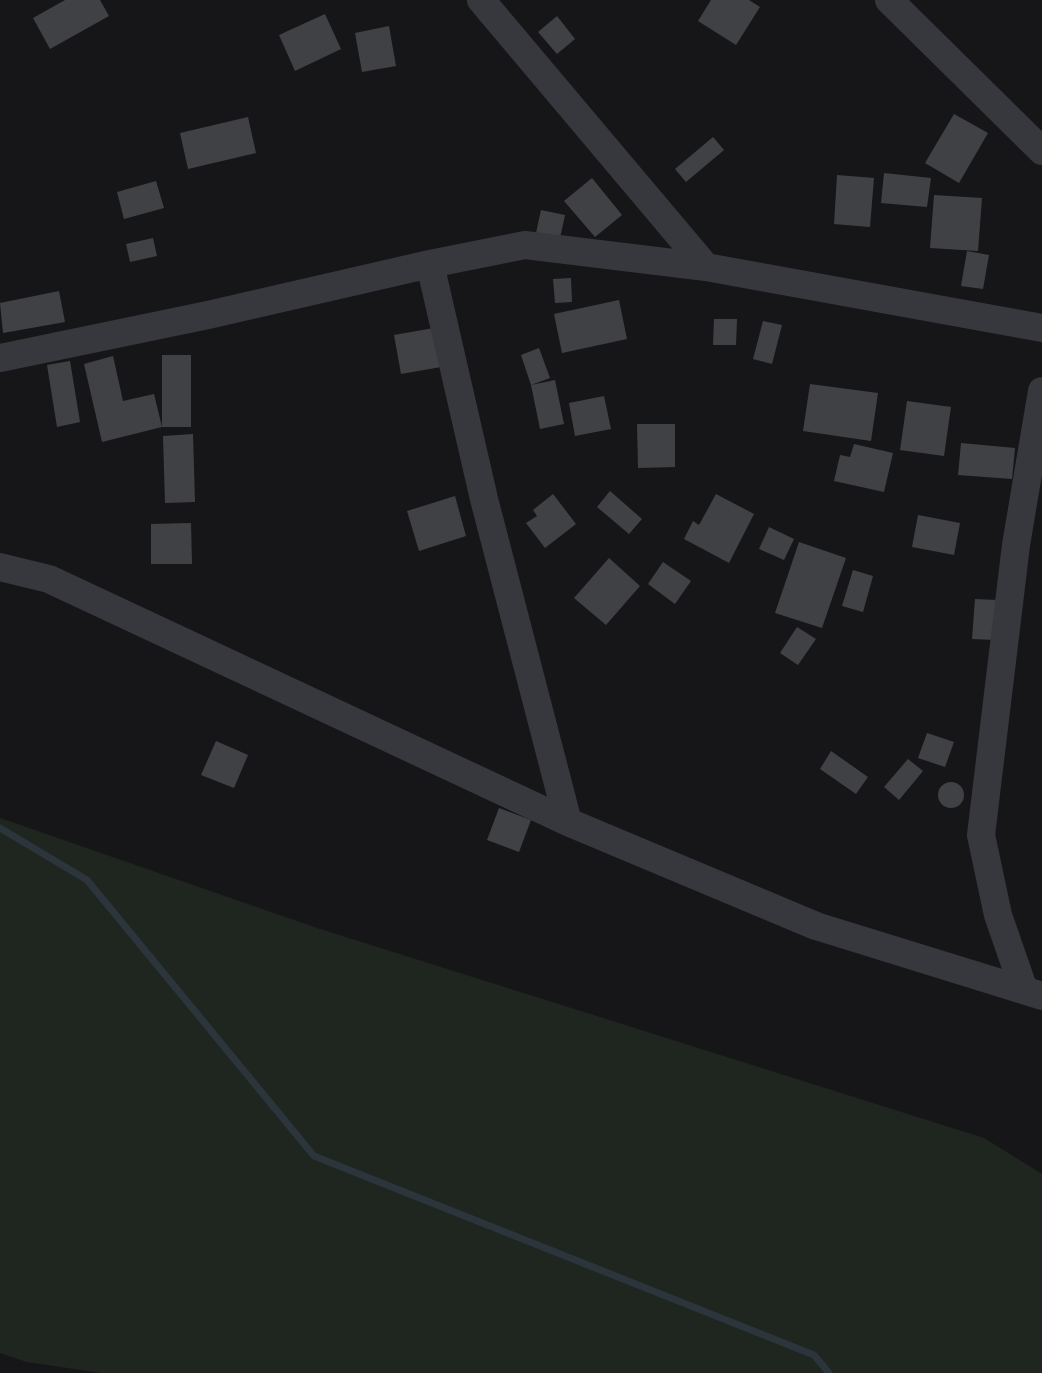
<!DOCTYPE html>
<html>
<head>
<meta charset="utf-8">
<style>
	body { margin:0 }
	canvas { display:block; background:#161618 }
</style>
</head>
<body>
<canvas width="1042" height="1373"></canvas>
<script>
const c = document.querySelector('canvas').getContext('2d');
c.lineJoin = 'round';
function fill(path, color) {
  c.fillStyle = color;
  c.fill(path, 'evenodd');
}
function strokePath(path, color, width, dash) {
  c.strokeStyle = color;
  c.lineWidth = width;
  c.lineCap = dash ? 'butt' : 'round';
  c.setLineDash(dash || []);
  c.stroke(path);
}
const green = new Path2D(`
	M 0,818 L 317,928 L 984,1138 L 1042,1174 L 1042,1373 L 101,1373 L 27,1362 L 0,1353 Z`);
const stream = new Path2D(`
	M 0,828 L 87,880 L 314,1156 L 814,1355 L 829,1373`);
const building = new Path2D(`
	M 65,0 L 100,0 L 109,16 L 50,49 L 33,18 Z
	M 711,0 L 749,0 L 760,7 L 736,45 L 698,21 Z
	M 325,14 L 341,49 L 295,71 L 279,35 Z
	M 557,16 L 575,39 L 557,54 L 538,32 Z
	M 389,26 L 396,66 L 362,72 L 355,33 Z
	M 954,114 L 988,133 L 959,183 L 925,163 Z
	M 248,117 L 256,153 L 188,169 L 180,133 Z
	M 713,137 L 724,150 L 686,182 L 675,169 Z
	M 884,173 L 931,178 L 927,207 L 881,203 Z
	M 837,175 L 874,178 L 870,227 L 834,224 Z
	M 592,178 L 622,215 L 595,237 L 564,201 Z
	M 156,181 L 164,208 L 124,219 L 117,192 Z
	M 934,195 L 982,198 L 978,251 L 930,248 Z
	M 541,210 L 565,215 L 560,238 L 536,233 Z
	M 153,238 L 157,256 L 130,262 L 126,244 Z
	M 967,251 L 989,255 L 983,289 L 961,286 Z
	M 571,278 L 572,302 L 555,303 L 553,279 Z
	M 59,291 L 65,322 L 3,333 L 0,303 Z
	M 619,300 L 627,339 L 562,353 L 554,314 Z
	M 714,319 L 737,319 L 736,345 L 713,345 Z
	M 763,321 L 782,325 L 772,364 L 753,359 Z
	M 434,328 L 441,367 L 401,374 L 394,335 Z
	M 539,348 L 550,378 L 531,385 L 555,380 L 564,424 L 540,429 L 531,385 L 521,355 Z
	M 162,355 L 191,355 L 191,427 L 162,427 L 102,442 L 84,364 L 113,356 L 123,401 L 154,394 L 162,427 Z
	M 70,361 L 80,422 L 57,427 L 47,365 Z
	M 810,384 L 878,393 L 871,441 L 803,431 Z
	M 604,396 L 611,429 L 575,436 L 569,403 Z
	M 907,401 L 951,407 L 944,456 L 900,450 Z
	M 637,424 L 675,424 L 675,467 L 638,468 Z
	M 193,434 L 195,502 L 165,503 L 163,436 Z
	M 961,443 L 1015,448 L 1012,479 L 958,475 Z
	M 854,444 L 893,453 L 884,492 L 834,481 L 840,455 L 850,457 Z
	M 610,491 L 642,519 L 629,534 L 597,507 Z
	M 553,494 L 576,524 L 545,548 L 526,523 L 537,516 L 533,510 Z
	M 716,494 L 754,514 L 729,563 L 684,539 L 693,521 L 699,525 Z
	M 455,496 L 466,536 L 419,551 L 407,511 Z
	M 918,515 L 960,523 L 954,555 L 912,547 Z
	M 191,523 L 192,564 L 151,564 L 151,524 Z
	M 769,527 L 794,539 L 784,560 L 759,549 Z
	M 799,542 L 846,558 L 822,628 L 775,613 Z
	M 609,558 L 640,586 L 606,625 L 574,598 Z
	M 663,562 L 691,581 L 675,604 L 648,584 Z
	M 853,570 L 873,576 L 863,612 L 842,606 Z
	M 975,599 L 997,600 L 995,640 L 972,639 Z
	M 797,627 L 816,639 L 798,665 L 780,653 Z
	M 927,733 L 954,742 L 945,767 L 918,758 Z
	M 216,741 L 248,755 L 234,788 L 201,775 Z
	M 831,751 L 868,777 L 856,794 L 820,769 Z
	M 908,759 L 923,771 L 899,800 L 884,787 Z
	M938 795a13 13 0 1 1 26 0a13 13 0 1 1-26 0Z
	M 499,808 L 531,820 L 519,852 L 487,840 Z`);
const minor = new Path2D(`
	M 481,0 L 706,267
	M 889,0 L 1042,151
	M 430,264 L 484,499 L 568,822
	M 0,358 L 208,315 L 430,264 L 525,245 L 706,267 L 1042,328
	M 0,567 L 49,579 L 568,822 L 816,926 L 1042,996
	M 1024,990 L 998,915 L 981,835 L 1016,545 L 1042,391`);
fill(green, '#1e261f');
strokePath(stream, '#2c353c', 7);
fill(building, '#404145');
strokePath(minor, '#37383d', 28);
</script>
</body>
</html>
